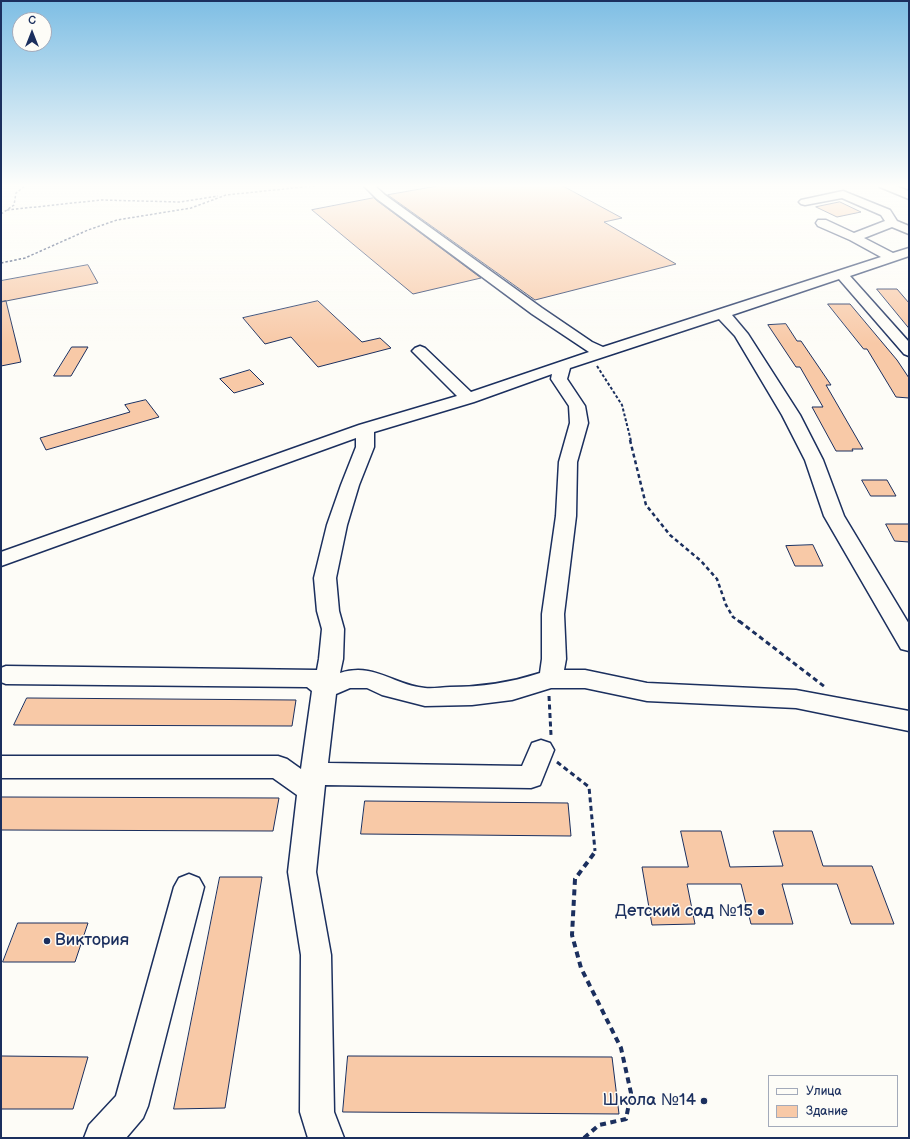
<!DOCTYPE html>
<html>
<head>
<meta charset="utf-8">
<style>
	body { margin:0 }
	#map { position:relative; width:910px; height:1139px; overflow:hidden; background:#fdfcf7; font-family:"Balsamiq Sans",sans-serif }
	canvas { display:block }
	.frame { position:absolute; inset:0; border:2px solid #1b2f5e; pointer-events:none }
	.legend { position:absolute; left:768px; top:1075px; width:130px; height:52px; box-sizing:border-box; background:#fdfcf7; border:1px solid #a3aaba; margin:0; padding:5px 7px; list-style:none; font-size:12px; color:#1b2f5e }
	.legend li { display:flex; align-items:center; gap:8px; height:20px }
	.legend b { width:20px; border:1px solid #a3aaba }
	.north { position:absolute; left:12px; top:12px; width:40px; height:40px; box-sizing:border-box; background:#fdfcf7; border:1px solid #a3aaba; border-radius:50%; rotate:0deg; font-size:11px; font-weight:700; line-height:16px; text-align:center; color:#1b2f5e }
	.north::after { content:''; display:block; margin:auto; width:14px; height:18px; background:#1b2f5e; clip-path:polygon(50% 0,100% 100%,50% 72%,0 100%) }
</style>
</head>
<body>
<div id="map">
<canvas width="910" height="1139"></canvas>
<div class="frame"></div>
<ul class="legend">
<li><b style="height:5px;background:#fdfcf7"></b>Улица</li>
<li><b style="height:11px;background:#f8c9a7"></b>Здание</li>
</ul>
<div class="north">С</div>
</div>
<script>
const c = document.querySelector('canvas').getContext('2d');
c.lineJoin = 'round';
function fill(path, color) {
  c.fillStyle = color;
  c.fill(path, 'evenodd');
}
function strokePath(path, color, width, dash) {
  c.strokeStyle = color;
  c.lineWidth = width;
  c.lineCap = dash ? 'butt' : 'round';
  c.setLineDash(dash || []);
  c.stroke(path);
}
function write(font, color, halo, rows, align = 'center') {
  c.font = font + ' "Balsamiq Sans",sans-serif';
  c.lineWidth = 3;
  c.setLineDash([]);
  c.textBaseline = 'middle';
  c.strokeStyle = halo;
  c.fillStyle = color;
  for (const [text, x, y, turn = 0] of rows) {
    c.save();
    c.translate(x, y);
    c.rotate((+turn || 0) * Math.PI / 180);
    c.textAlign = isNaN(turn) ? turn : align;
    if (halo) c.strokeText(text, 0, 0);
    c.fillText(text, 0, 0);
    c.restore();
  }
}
const building = new Path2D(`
	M 443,185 L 561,185 L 622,218 L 604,222 L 676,264 L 535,300 L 388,195 Z
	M 374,198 L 376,200 L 481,278 L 413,294 L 312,210 Z
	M 840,202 L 861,212 L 837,217 L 816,207 Z
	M 88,265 L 98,283 L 1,302 L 1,281 Z
	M 877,289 L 897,289 L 909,303 L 909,328 Z
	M 6,301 L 21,362 L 1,366 L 1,302 Z
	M 318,301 L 362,342 L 380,338 L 391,348 L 318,367 L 291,337 L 265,344 L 243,318 Z
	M 828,304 L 850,304 L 897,360 L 909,378 L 909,398 L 896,397 L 867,349 L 864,349 Z
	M 786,324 L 797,341 L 801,341 L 831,385 L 826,385 L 863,449 L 852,449 L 853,451 L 836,451 L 812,407 L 823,407 L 800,367 L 796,367 L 768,325 Z
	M 72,347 L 88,347 L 71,376 L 54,376 Z
	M 250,370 L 264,384 L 234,393 L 220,379 Z
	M 146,400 L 159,417 L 46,450 L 40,438 L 130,412 L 125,405 Z
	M 862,480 L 887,480 L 896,496 L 871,496 Z
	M 886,524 L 909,524 L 909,542 L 895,541 Z
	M 813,545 L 823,566 L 795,566 L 786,546 Z
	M 27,698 L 296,700 L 292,726 L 14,725 Z
	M 1,797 L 279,798 L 273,831 L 1,830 Z
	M 365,801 L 568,803 L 571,836 L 361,834 Z
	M 681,831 L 721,831 L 730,867 L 783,866 L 773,831 L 812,831 L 823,866 L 872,866 L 894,924 L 851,924 L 837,884 L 782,884 L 793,924 L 751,924 L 741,884 L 687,884 L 695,924 L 652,925 L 642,867 L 688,867 Z
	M 220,877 L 262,877 L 225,1108 L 174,1109 Z
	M 18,923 L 88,923 L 75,962 L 3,962 Z
	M 1,1056 L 88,1057 L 73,1109 L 1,1109 Z
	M 348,1056 L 612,1057 L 619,1114 L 343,1112 Z`);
const pathFar4 = new Path2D(`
	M 7,210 L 101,200 L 180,202 L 218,196
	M 1,214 L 14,205 L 16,193 L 26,185
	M 1,263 L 25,258 L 88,230 L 117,220 L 191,208 L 226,195 L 322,185`);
const pathFar3 = new Path2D(`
	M 597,366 L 622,405 L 631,441`);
const pathFar2 = new Path2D(`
	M 630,440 L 646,505 L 670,535 L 701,561 L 717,579 L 726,605 L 733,617 L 740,622`);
const pathFar1 = new Path2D(`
	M 739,621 L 825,687
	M 549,696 L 551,735
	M 557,762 L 589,787 L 595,851`);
const path = new Path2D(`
	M 584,1138 L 599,1125 L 626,1119 L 631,1093 L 621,1048 L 581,968 L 572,935 L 575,879 L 595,852 L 595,850`);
const minor = new Path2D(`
	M 363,185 L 374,185 L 385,195 L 542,308 L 592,342 L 603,347 L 881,257 L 850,240 L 818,226 L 816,223 L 818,220 L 826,220 L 854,233 L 885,221 L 881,215 L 842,198 L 805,205 L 801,204 L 799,202 L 801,200 L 843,191 L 890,210 L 897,221 L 909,226 L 909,234 L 892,227 L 864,238 L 893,253 L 909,248 L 909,256 L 850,276 L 909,342 L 909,356 L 904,354 L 839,279 L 732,315 L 748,334 L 800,415 L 823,460 L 844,516 L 909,624 L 909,651 L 901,649 L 824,516 L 805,460 L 782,415 L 735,336 L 719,319 L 570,368 L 567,379 L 585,406 L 588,423 L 577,462 L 576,516 L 564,614 L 566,659 L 564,670 L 585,670 L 647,683 L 796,690 L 909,711 L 909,731 L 796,708 L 647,701 L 585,688 L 551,688 L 512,700 L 472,705 L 425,706 L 382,695 L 367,688 L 350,688 L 336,694 L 328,763 L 522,766 L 532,743 L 541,740 L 550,743 L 554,750 L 540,785 L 531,788 L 325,785 L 316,872 L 331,955 L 334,1112 L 344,1138 L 308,1138 L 300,1112 L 301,955 L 288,872 L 297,795 L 273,778 L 1,778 L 1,756 L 278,756 L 287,759 L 301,769 L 312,691 L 307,687 L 6,684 L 1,682 L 1,668 L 6,666 L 317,670 L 319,659 L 322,629 L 317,611 L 314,578 L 327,525 L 341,485 L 356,447 L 356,438 L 1,566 L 1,552 L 359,425 L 457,396 L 412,351 L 415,348 L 420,346 L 425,348 L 471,392 L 589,352 L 532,314 L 377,199 ZM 552,374 L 551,379 L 569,406 L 570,423 L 559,462 L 556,516 L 542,614 L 542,659 L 540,673 C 509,683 482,687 450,687 C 442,687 433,689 425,688 C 393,685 374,662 340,673 L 343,659 L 344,629 L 339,611 L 336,578 L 347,525 L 359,485 L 374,447 L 374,432 L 474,402 Z
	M 189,874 L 199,878 L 204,887 L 148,1106 L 143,1118 L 126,1138 L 84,1138 L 89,1125 L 116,1096 L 174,887 L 179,878 Z`);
const major = new Path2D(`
	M 878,185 L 893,185 L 909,191 L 909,199 L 880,187 Z`);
const markers = [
	[761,912,4,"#1b2f5e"],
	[47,941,4,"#1b2f5e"],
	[704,1101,4,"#1b2f5e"]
];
const nearPoinames = [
	["Детский сад №15",753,912],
	["Виктория",55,941,"left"],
	["Школа №14",696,1101]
];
fill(building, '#f8c9a7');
strokePath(building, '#1b2f5e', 1);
strokePath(minor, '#1b2f5e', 3);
strokePath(major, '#1b2f5e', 3);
strokePath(pathFar4, '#1b2f5e', 1.5, [2.5, 2]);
strokePath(pathFar3, '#1b2f5e', 2, [3, 2]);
strokePath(pathFar2, '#1b2f5e', 2.5, [4, 3]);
strokePath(pathFar1, '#1b2f5e', 3, [5, 3.5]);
strokePath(path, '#1b2f5e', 4, [6, 4.5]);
fill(minor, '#fdfcf7');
fill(major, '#fdfcf7');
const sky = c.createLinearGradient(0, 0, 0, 344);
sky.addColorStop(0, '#7ebee4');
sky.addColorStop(0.54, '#fefefb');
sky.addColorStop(1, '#fefefb00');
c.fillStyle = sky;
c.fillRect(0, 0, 910, 344);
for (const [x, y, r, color] of markers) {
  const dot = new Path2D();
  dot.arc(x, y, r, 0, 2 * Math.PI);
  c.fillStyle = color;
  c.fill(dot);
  strokePath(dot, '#fdfcf7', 1.5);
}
write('17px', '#1b2f5e', '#fdfcf7', nearPoinames, 'right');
</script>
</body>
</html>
